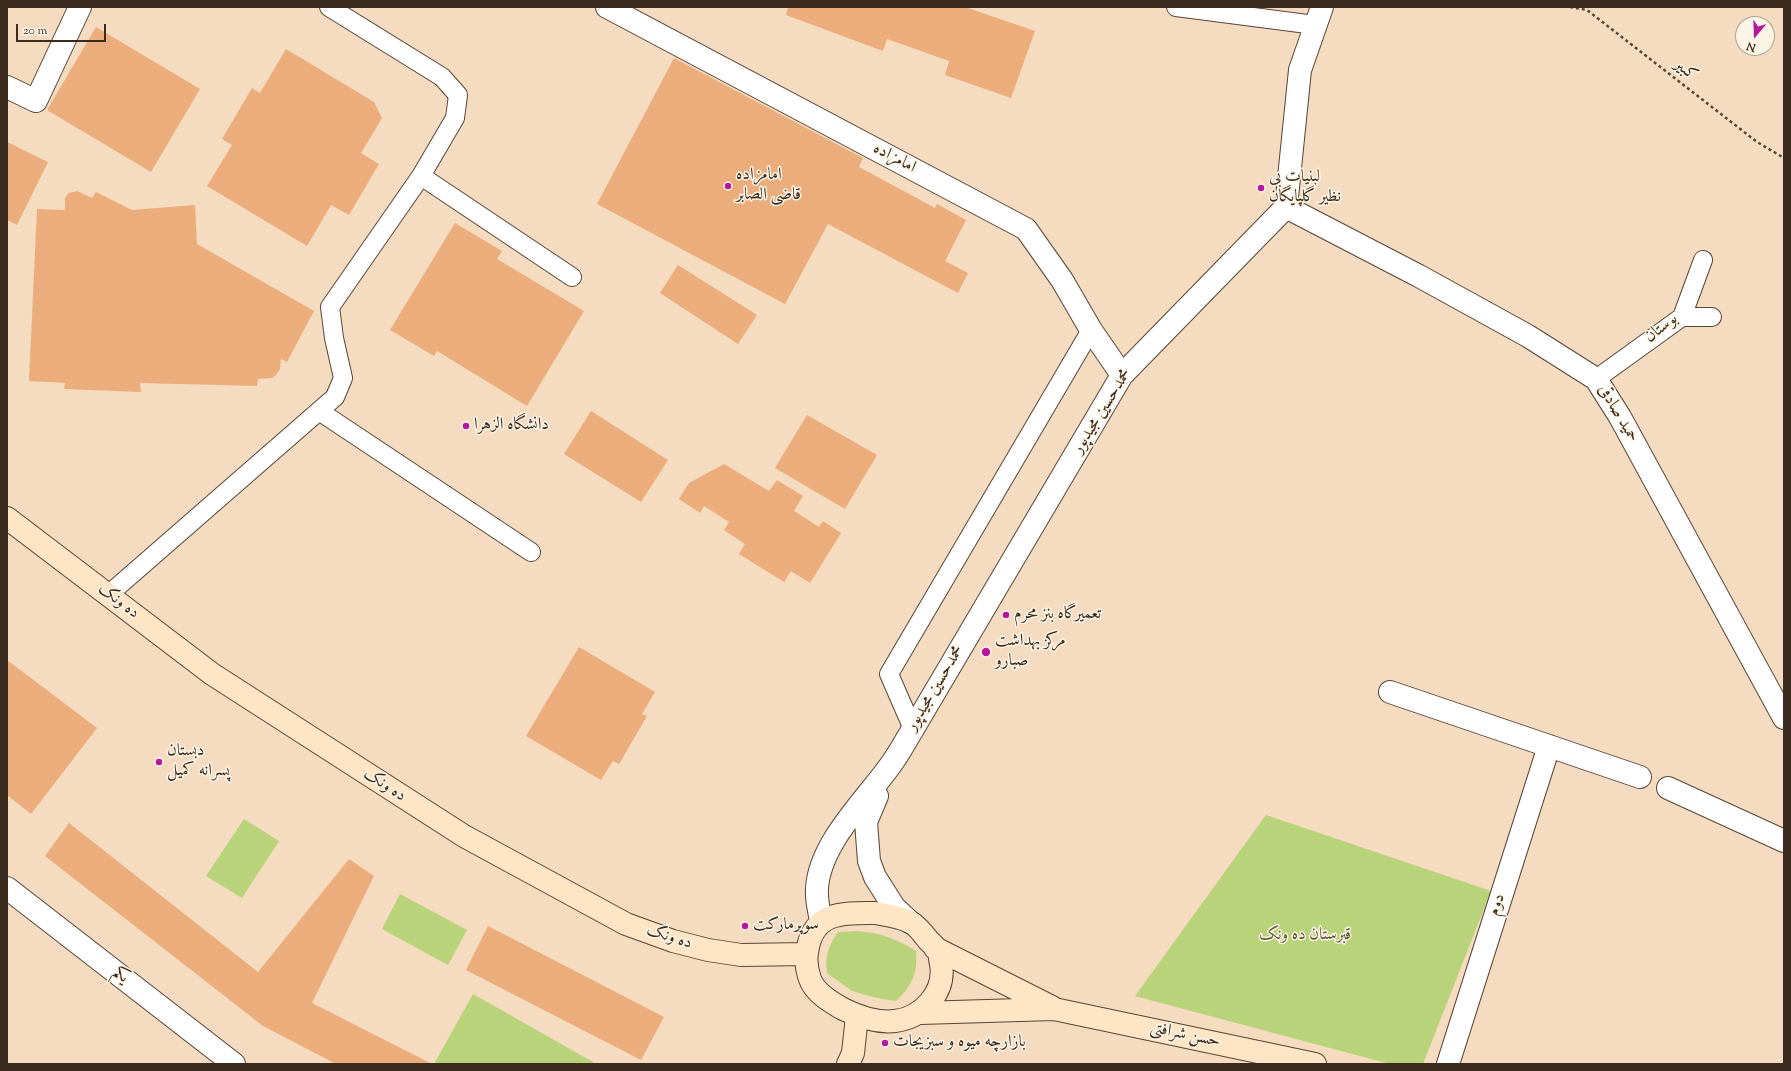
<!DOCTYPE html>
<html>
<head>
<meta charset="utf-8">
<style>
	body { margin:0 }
	#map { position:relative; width:1791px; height:1071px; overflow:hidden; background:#f5dbbf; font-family:"Sorts Mill Goudy",serif }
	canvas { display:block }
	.frame { position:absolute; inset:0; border:8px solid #3b2a1e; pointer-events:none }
	.north { position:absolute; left:1735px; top:16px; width:40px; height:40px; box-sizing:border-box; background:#fcf5e5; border:1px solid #afa495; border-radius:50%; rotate:199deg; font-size:11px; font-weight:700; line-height:16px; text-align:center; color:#3b2a1e }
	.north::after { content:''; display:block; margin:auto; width:14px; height:18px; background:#b5179e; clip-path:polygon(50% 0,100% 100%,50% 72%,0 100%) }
	.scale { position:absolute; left:16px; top:24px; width:90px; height:18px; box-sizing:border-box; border:2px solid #3b2a1e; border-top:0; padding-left:5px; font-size:12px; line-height:14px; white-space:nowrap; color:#3b2a1e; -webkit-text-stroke:3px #fcf5e5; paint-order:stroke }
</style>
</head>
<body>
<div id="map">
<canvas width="1791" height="1071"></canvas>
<div class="frame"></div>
<div class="north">N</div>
<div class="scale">20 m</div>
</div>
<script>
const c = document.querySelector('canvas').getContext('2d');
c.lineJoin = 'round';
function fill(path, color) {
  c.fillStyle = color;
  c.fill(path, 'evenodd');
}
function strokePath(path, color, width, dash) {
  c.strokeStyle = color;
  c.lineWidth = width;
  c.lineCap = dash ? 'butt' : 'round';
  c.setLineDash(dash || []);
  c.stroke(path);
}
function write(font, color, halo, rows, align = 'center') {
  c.font = font + ' "Sorts Mill Goudy",Amiri,serif';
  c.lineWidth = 3;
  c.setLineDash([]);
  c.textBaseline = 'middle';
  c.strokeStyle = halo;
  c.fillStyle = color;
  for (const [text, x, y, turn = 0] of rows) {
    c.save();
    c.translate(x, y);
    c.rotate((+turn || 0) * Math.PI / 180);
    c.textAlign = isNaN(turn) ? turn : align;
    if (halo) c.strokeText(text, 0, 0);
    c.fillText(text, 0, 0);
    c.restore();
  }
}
const green = new Path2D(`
	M 1266,815 L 1491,891 L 1423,1064 L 1390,1064 L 1135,996 Z
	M 244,819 L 279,841 L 242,898 L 206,876 Z
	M 400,894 L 467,930 L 448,965 L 382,929 Z
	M 857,931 C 878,932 899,940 916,951 C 918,973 912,986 896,1001 L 877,998 L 852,991 L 827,973 C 825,956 828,946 838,932 Z
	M 473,994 L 593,1062 L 592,1064 L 434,1064 Z`);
const building = new Path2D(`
	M 788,7 L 965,7 L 1035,31 L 1011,98 L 945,75 L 949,61 L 887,39 L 883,51 L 786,15 Z
	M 96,27 L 200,89 L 151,172 L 47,110 Z
	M 286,49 L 374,102 L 382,118 L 361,153 L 379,164 L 349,215 L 331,205 L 307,246 L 207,186 L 232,145 L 222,139 L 252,88 L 260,93 Z
	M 674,58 L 863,158 L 859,167 L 935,208 L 937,204 L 966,220 L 945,261 L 968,273 L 958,293 L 828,224 L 785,304 L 597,204 Z
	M 7,142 L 48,162 L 17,225 L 7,220 Z
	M 77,191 L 92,198 L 96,192 L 132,210 L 195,205 L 197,244 L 314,311 L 287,362 L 281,359 L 280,369 L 276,375 L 272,378 L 258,379 L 257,386 L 140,383 L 141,392 L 64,389 L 65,383 L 29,381 L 37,209 L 65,210 L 65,198 L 69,193 Z
	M 455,223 L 502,251 L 497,259 L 584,311 L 527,406 L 437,351 L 434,356 L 390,330 Z
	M 678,265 L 757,315 L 738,344 L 660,293 Z
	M 591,411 L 668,460 L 641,502 L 564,454 Z
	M 807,415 L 877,455 L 845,509 L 775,468 Z
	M 724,464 L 769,491 L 777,480 L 803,496 L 794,511 L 819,527 L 823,521 L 841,533 L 810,583 L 791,571 L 784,582 L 739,554 L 745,544 L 724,530 L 729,522 L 704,506 L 700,513 L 679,499 L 689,483 Z
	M 579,647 L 655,692 L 642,714 L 647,716 L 619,764 L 613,761 L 601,780 L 526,736 Z
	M 7,660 L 97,728 L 31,814 L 7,795 Z
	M 69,823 L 258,972 L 349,859 L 374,876 L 312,1003 L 432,1064 L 336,1064 L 263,1026 L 45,856 Z
	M 488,926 L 664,1017 L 641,1060 L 466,970 Z`);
const path = new Path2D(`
	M 1570,7 L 1587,10 L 1757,142 L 1784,158`);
const lane = new Path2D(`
	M 1176,7 L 1315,25
	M 421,176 L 572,277
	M 1682,317 L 1712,317
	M 1596,379 L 1682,317 L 1703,260
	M 319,411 L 531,552
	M 108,595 L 335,397 L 343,378 L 334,338 L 330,307 L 421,176 L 455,118 L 458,95 L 442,77 L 329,7
	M 913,729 L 889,674 L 1091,330`);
const street = new Path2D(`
	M 607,7 L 1026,229 L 1062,280 L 1091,330 L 1122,375
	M 7,87 L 36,101 L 80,7
	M 1286,207 L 1419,276 L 1528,336 L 1596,379 L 1620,417 L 1784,718
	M 1390,692 L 1640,777
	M 1668,788 L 1784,841
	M 877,796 L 866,822 L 869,861 L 875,877 L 894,907 L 910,922
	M 7,888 L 234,1064
	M 821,921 C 819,910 816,899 817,888 C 820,842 867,799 892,763 C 900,752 906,740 913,729 L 1122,375 L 1286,207 L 1300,70 L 1322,7
	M 1448,1064 L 1549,746`);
const secondary = new Path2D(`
	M 7,518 L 212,674 L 464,836 L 626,924 L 673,941 L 708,950 L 741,955 L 806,954
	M 875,913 C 886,915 900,917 910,922 C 917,925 924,935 929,941 C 932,944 937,948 939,953 C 940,956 940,961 941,964 C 946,992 922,1018 895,1021 C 877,1023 859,1017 843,1009 C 831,1002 815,993 810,979 C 806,968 805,959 808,947 C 815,911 845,913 875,913 Z
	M 935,948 L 1052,1007
	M 920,1013 L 1054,1009 L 1315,1064
	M 848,1064 L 853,1053 L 857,1016`);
const markers = [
	[728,186,4,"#b5179e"],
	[1261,188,4,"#b5179e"],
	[466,426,4,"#b5179e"],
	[1006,615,4,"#b5179e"],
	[986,652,5,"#b5179e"],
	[159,762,4,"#b5179e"],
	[745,926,4,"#b5179e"],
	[885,1043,4,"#b5179e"]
];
const streetNames = [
	["کبیر",1685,71,38],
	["امامزاده",894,159,28],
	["بوستان",1662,329,-38],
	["محمدحسین مجیدپور",1103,412,-58],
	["حمید صادقی",1617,414,59],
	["ده ونک",118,602,37],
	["محمدحسین مجیدپور",936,689,-59],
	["ده ونک",384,786,33],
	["دوم",1498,905,-72],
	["ده ونک",669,938,18],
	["یکم",120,976,38],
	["حسن شرافتی",1185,1036,12]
];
const poiNames = [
	["امامزاده",736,176],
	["قاضی الصابر",736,196],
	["لبنیات بی",1269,178],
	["نظیر گلپایگان",1269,198],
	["دانشگاه الزهرا",474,426],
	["تعمیرگاه بنز محرم",1014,615],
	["مرکز بهداشت",995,642],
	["صبارو",995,662],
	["دبستان",167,752],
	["پسرانه كميل",167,772],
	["سوپرمارکت",753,926],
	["بازارچه میوه و سبزیجات",893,1043]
];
const parkNames = [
	["قبرستان ده ونک",1305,936]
];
fill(green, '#b8d379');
fill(building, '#eaad7b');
strokePath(lane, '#574536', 20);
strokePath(street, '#574536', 24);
strokePath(secondary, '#574536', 24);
strokePath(path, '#574536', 2.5, [3, 3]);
strokePath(lane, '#fff', 18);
strokePath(street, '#fff', 22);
strokePath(secondary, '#fee5c5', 22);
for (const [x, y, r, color] of markers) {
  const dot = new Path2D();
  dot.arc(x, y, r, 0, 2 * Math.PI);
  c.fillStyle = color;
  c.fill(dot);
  strokePath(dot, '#fcf5e5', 1.5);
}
write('17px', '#3b2a1e', '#fcf5e5', streetNames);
write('17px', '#3b2a1e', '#fcf5e5', poiNames, 'left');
write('17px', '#5a5435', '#fcf5e5', parkNames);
</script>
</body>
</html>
